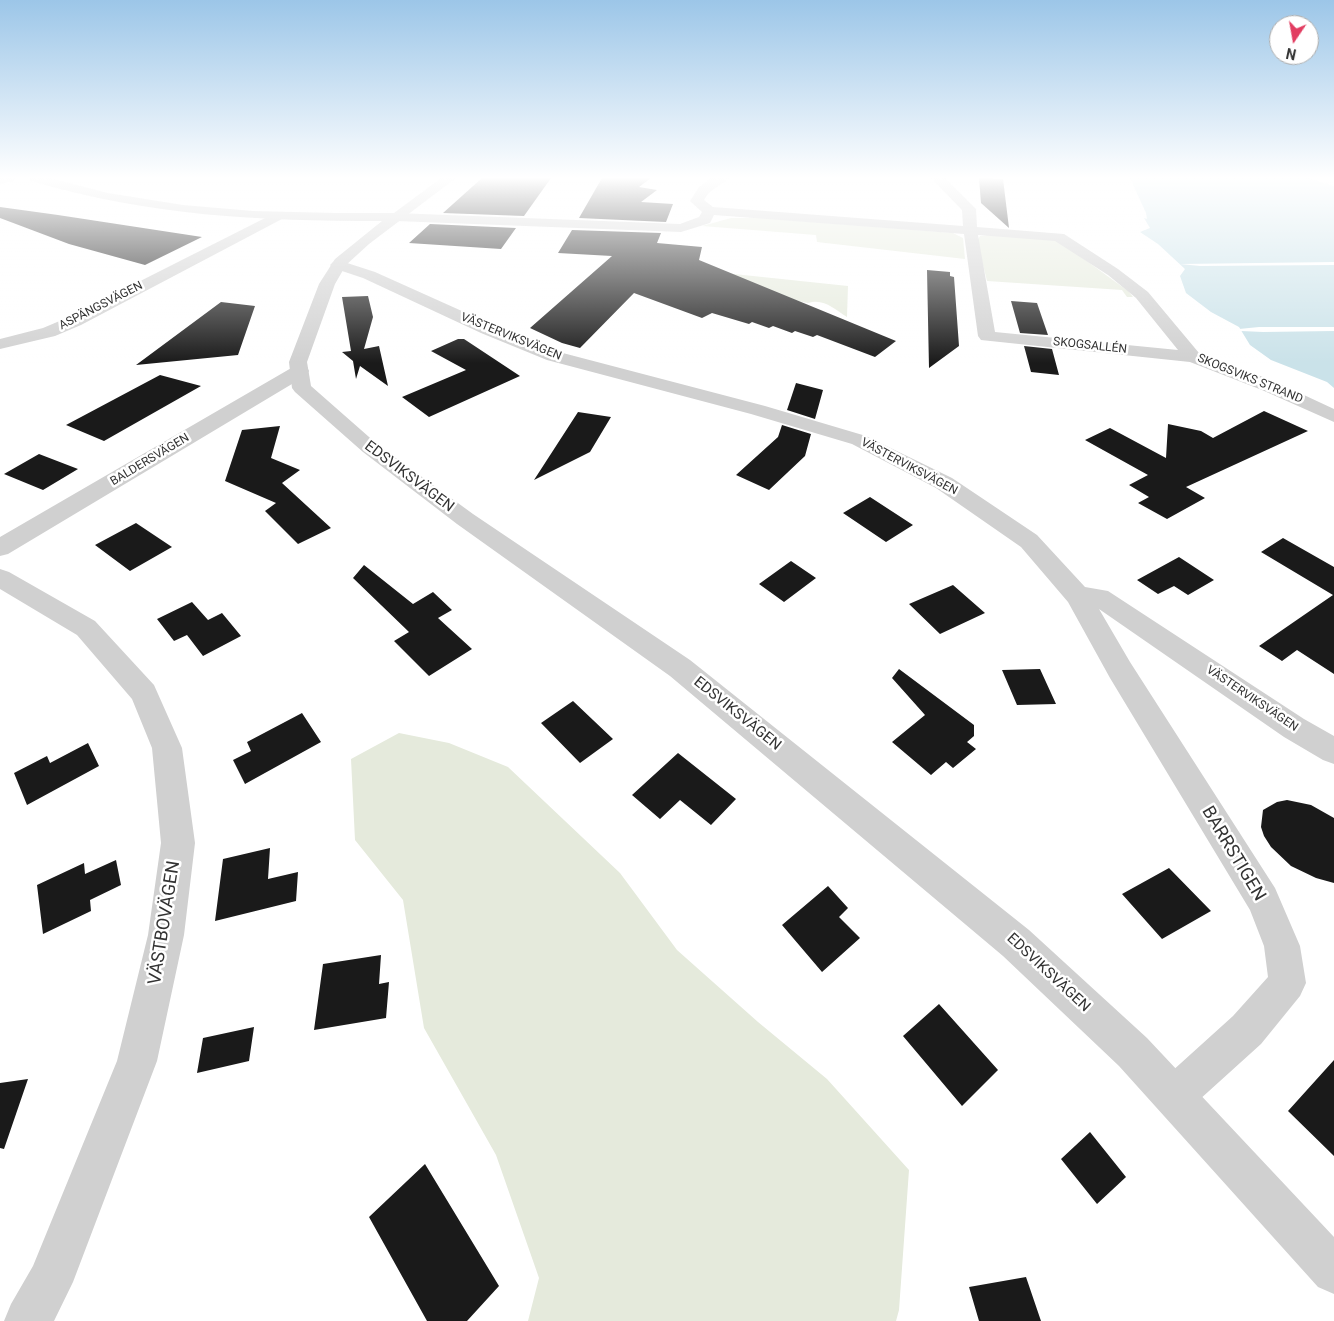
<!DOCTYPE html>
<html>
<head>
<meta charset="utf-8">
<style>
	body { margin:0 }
	#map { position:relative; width:1334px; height:1321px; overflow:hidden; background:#fff; font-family:Roboto,sans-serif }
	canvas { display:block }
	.north { position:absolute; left:1269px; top:15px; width:50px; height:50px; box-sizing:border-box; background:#fff; border:1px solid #adadad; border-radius:50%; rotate:192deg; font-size:14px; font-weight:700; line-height:20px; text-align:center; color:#333 }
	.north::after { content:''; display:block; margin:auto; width:18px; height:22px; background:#e23d61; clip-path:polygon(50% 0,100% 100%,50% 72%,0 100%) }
</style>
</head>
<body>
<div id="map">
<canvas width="1334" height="1321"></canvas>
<div class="north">N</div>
</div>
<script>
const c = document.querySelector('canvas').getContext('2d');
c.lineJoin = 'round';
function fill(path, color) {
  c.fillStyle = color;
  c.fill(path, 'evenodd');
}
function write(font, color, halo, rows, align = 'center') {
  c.font = font + ' Roboto,sans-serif';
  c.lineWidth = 5;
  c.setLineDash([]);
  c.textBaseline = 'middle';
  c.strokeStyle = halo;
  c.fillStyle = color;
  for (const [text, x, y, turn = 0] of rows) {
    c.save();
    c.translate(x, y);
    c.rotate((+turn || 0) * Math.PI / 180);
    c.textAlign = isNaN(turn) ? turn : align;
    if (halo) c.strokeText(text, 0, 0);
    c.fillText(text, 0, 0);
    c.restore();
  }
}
const green = new Path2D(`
	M 731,218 L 761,218 L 953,233 L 963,238 L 965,259 L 817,242 L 816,235 L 702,226 Z
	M 989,235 L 1054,240 L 1062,243 L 1128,291 L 1133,297 L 1127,297 L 1122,290 L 987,281 L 977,241 L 980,236 Z
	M 677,268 L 848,286 L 847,317 C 834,309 824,298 808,303 L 730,288 Z
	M 399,733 L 449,743 L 508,767 L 620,873 L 677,950 L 758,1022 L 827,1079 L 909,1170 L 899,1310 L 896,1321 L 528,1321 L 539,1278 L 496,1155 L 424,1028 L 403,900 L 355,840 L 351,759 Z`);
const water = new Path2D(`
	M 1130,178 L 1308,178 L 1334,186 L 1334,388 L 1327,382 L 1271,360 L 1250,345 L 1239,327 L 1211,312 L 1186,293 L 1180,276 L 1185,269 L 1158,244 L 1140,232 L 1150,228 L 1144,218 L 1147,219 L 1146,213 Z`);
const pier = new Path2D(`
	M 1334,262 L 1334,265 L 1200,266 L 1180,264 Z
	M 1259,327 L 1334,327 L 1334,331 L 1263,332 L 1241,331 L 1239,329 Z`);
const building = new Path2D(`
	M 482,178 L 551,178 L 524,216 L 443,213 Z
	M 602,178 L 651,178 L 639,187 L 657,190 L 641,202 L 673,204 L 666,222 L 579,218 Z
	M 979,178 L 1003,179 L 1009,228 L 981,203 Z
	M 0,207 L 58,215 L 202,237 L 145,265 L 69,244 L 0,218 Z
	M 430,224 L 516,228 L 501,249 L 409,243 Z
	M 572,230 L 661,233 L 657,243 L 702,247 L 699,260 L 896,341 L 875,357 L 817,335 L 813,337 L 795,331 L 792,333 L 773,326 L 769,328 L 752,322 L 749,324 L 712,313 L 702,318 L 634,293 L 580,348 L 562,343 L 530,328 L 612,256 L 558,253 Z
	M 927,270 L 950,272 L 950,276 L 954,277 L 959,346 L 929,368 Z
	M 368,296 L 373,317 L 364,349 L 379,346 L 388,386 L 360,366 L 356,379 L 353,361 L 342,352 L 351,351 L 342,297 Z
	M 1011,301 L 1037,303 L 1048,335 L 1020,333 Z
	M 221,302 L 255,306 L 238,355 L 136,365 Z
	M 458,339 L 464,339 L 520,376 L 429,417 L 402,397 L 466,370 L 431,351 Z
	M 1024,346 L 1052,349 L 1059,375 L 1031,372 Z
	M 160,375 L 201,386 L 104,441 L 66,425 Z
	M 796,383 L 823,390 L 815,419 L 787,410 Z
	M 1264,411 L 1308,431 L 1186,487 L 1205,498 L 1167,519 L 1138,503 L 1149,497 L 1129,485 L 1148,475 L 1085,440 L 1110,428 L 1166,458 L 1168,424 L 1201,431 L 1213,438 Z
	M 578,412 L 611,417 L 590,452 L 534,480 Z
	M 782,425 L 811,434 L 805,456 L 769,490 L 736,475 L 778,437 Z
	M 280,426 L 271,458 L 300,470 L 282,483 L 331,528 L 298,544 L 265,511 L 276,503 L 225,481 L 242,430 Z
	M 39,454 L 78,469 L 43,490 L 4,474 Z
	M 870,497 L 913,525 L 886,542 L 843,513 Z
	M 136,523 L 172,547 L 130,571 L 95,545 Z
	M 1283,538 L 1334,567 L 1334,674 L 1297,650 L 1282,661 L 1259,646 L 1333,595 L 1261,552 Z
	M 1179,557 L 1214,580 L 1188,595 L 1174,586 L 1158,594 L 1137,580 Z
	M 791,561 L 816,578 L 784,602 L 759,584 Z
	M 364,565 L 413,604 L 433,592 L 452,610 L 438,618 L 472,649 L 429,676 L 394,641 L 409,632 L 353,578 Z
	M 953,585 L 985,613 L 940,634 L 909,604 Z
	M 192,602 L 208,620 L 222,613 L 241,636 L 203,656 L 187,635 L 174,641 L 157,619 Z
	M 899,669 L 974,725 L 974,736 L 967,742 L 976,749 L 953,768 L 946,762 L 931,775 L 892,742 L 925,715 L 892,678 Z
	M 1040,669 L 1056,704 L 1017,705 L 1002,670 Z
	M 573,701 L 613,739 L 580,763 L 541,723 Z
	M 302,713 L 321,742 L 245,784 L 233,760 L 251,751 L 247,742 Z
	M 88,743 L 99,766 L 27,805 L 14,773 L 47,756 L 50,763 Z
	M 678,753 L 736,799 L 711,825 L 680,800 L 660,819 L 632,795 Z
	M 1287,800 L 1311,805 L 1334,818 L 1334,883 L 1316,878 L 1291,866 L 1271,847 L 1264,836 L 1261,827 L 1263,810 L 1277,802 Z
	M 270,848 L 268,879 L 298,872 L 296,901 L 215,921 L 223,859 Z
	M 116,860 L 121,885 L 90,900 L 91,911 L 43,934 L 37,885 L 84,863 L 85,874 Z
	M 1169,868 L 1211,911 L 1162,939 L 1122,894 Z
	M 828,886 L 848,908 L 839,917 L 860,938 L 822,972 L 782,925 Z
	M 381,955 L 379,984 L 389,982 L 386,1018 L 314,1030 L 323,964 Z
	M 939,1004 L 998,1070 L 962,1106 L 903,1036 Z
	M 254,1027 L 249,1061 L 197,1073 L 203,1038 Z
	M 1334,1060 L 1334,1156 L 1288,1111 Z
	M 28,1079 L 4,1149 L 0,1148 L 0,1083 Z
	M 1090,1132 L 1126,1177 L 1097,1204 L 1061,1159 Z
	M 425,1164 L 499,1286 L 467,1321 L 427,1321 L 369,1217 Z
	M 1026,1277 L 1041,1321 L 979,1321 L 969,1287 Z`);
const minor = new Path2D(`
	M 0,178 L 15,178 L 13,181 L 0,184 Z
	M 711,178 L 729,178 C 720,187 710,188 704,200 L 713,207 L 963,226 L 962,210 L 931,178 L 945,178 L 976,209 L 977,227 L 1064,234 L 1118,269 L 1148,292 L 1199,353 L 1276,382 L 1334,409 L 1334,422 L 1262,390 L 1190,362 L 981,340 L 978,336 L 964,234 L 714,215 L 710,223 L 681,232 L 396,221 L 389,217 L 396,213 L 680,224 L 699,217 L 702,212 L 690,201 L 699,187 ZM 978,235 L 1055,241 L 1108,275 L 1136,298 L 1178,350 L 995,332 Z
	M 277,212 L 284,216 L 282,219 L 81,325 L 55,336 L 0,349 L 0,339 L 43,328 L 69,317 Z
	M 338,260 L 375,272 L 493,325 L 559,352 L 765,406 L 866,436 L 952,478 L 1037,535 L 1085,587 L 1108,591 L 1304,719 L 1334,736 L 1334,764 L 1323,760 L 1284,737 L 1099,609 L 1130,662 L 1275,888 L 1300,946 L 1306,983 L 1300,996 L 1261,1044 L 1188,1110 L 1174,1116 L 1160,1110 L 1154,1096 L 1160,1082 L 1233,1016 L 1268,977 L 1264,946 L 1250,910 L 1110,678 L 1068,602 L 1021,547 L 936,488 L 852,444 L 751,414 L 547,360 L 481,333 L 363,278 L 333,268 L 330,265 L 333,262 Z
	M 300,365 L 307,367 L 309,371 L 307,375 L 8,554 L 0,556 L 0,537 L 293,367 Z
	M 0,569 L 9,572 L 95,621 L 154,685 L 182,748 L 195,843 L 184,935 L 157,1061 L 73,1282 L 54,1321 L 4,1321 L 11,1304 L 33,1266 L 117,1061 L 148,935 L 161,843 L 152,748 L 132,699 L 77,635 L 0,589 Z`);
const tertiary = new Path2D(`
	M 29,178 L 50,178 L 108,193 L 183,205 L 253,211 L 335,213 L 394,213 L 441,178 L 456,178 L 369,244 L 346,265 L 335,284 L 307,362 L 311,386 L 377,444 L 473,514 L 690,660 L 1029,930 L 1147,1038 L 1334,1237 L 1334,1294 L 1318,1287 L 1119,1066 L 1003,956 L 670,676 L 457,524 L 363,452 L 295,392 L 292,388 L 289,362 L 319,284 L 335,259 L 382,221 C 257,221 151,216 31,181 Z`);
const farStreetnames = [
	["ASPÄNGSVÄGEN",101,306,-27],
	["VÄSTERVIKSVÄGEN",511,337,22],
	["SKOGSALLÉN",1090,346,6],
	["SKOGSVIKS STRAND",1250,379,22],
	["BALDERSVÄGEN",150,460,-31],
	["VÄSTERVIKSVÄGEN",909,467,28],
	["VÄSTERVIKSVÄGEN",1252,699,34]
];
const streetNames = [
	["EDSVIKSVÄGEN",409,477,37],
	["EDSVIKSVÄGEN",737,714,39],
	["EDSVIKSVÄGEN",1048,973,43]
];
const nearStreetnames = [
	["BARRSTIGEN",1233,854,59],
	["VÄSTBOVÄGEN",165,923,-81]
];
fill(green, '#e5eadc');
fill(water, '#cae2e9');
fill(pier, '#fff');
fill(building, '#1a1a1a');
fill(minor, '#d0d0d0');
fill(tertiary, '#d0d0d0');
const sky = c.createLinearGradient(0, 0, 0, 363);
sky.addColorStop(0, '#9cc6e8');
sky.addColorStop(0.49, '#fff');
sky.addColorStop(1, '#ffffff00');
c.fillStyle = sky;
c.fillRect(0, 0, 1334, 363);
write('12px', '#333', '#fff', farStreetnames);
write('15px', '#333', '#fff', streetNames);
write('18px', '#333', '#fff', nearStreetnames);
</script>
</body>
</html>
